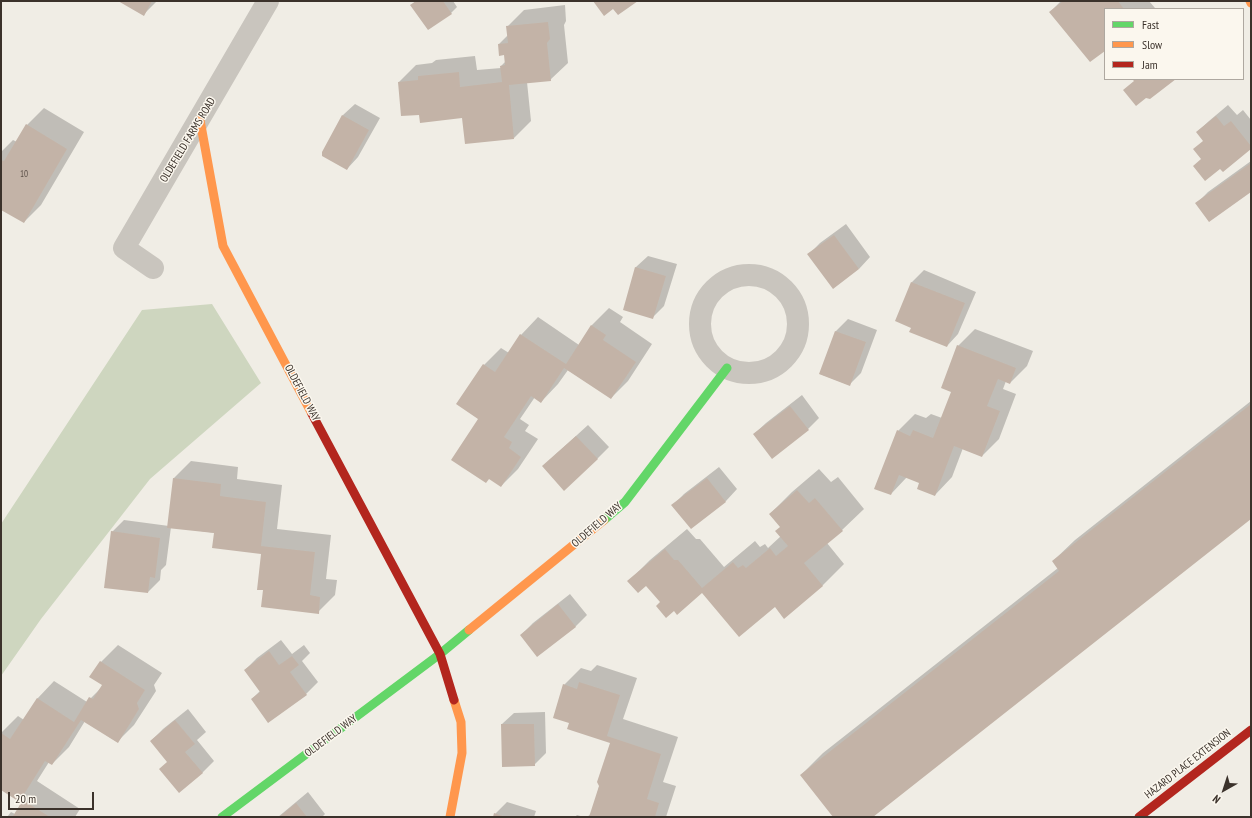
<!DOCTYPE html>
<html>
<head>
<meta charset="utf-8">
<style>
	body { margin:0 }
	#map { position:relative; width:1252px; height:818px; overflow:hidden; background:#f0ede5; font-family:"PT Sans Narrow",sans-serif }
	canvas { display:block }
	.frame { position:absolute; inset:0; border:2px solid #3b322b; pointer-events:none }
	.legend { position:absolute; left:1104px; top:8px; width:140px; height:72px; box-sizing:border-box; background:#fbf7ee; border:1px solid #aea8a0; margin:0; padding:5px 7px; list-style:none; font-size:12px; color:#3b322b }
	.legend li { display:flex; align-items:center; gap:8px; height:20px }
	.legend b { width:20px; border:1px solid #aea8a0 }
	.north { position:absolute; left:1204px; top:770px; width:40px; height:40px; -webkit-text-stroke:3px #fbf7ee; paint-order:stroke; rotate:219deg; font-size:11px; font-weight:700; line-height:16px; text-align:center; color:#3b322b }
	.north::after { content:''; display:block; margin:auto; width:14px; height:18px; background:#3b322b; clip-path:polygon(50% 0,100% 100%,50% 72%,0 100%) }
	.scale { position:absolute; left:8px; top:792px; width:86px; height:18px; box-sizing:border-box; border:2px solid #3b322b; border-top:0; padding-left:5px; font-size:12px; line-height:14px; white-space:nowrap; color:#3b322b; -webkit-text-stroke:3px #fbf7ee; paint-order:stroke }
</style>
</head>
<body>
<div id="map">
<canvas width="1252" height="818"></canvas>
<div class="frame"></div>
<ul class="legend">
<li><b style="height:5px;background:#63d668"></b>Fast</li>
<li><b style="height:5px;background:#ff974d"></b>Slow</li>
<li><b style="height:5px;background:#b3261e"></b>Jam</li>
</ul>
<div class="north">N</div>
<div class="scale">20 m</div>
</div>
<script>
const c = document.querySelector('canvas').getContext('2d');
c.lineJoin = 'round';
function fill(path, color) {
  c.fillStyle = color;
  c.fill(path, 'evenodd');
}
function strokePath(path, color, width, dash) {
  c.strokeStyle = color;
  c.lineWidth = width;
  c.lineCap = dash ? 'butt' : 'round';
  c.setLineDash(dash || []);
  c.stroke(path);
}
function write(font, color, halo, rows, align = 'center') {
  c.font = font + ' "PT Sans Narrow",sans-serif';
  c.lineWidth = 3;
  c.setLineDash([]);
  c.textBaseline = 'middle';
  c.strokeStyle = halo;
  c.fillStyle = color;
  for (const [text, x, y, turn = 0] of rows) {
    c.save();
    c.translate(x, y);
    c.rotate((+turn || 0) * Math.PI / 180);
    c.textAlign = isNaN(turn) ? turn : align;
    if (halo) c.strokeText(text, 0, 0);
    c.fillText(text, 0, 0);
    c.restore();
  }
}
const green = new Path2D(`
	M 212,304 L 261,383 L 150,479 L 41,619 L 1,676 L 1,524 L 142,310 Z`);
const shadow = new Path2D(`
	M 120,1 L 157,1 L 144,14 Z
	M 416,1 L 453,1 L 457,7 L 451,13 L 429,29 L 412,5 Z
	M 1061,1 L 1149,1 L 1155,8 L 1154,9 L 1105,9 L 1105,50 L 1050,12 Z
	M 565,5 L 566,21 L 564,25 L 568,63 L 550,80 L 527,82 L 531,121 L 514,138 L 463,117 L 420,113 L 399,82 L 416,65 L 432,63 L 436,60 L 475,56 L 477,70 L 501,68 L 501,66 L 506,61 L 505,54 L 499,44 L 508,35 L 507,27 L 524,10 Z
	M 355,104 L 380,118 L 358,157 L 347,169 L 323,153 L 343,115 Z
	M 1228,105 L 1237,115 L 1243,110 L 1251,120 L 1251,148 L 1202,158 L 1204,141 L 1197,132 L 1209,121 Z
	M 44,108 L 84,132 L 41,205 L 24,222 L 1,208 L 1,152 L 13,140 L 17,142 L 27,125 Z
	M 1251,161 L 1251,191 L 1197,203 L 1208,192 Z
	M 846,224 L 870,257 L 859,269 L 809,254 L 820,243 Z
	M 648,256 L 677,264 L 664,306 L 652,318 L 624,309 L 636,267 Z
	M 924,270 L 976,292 L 958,334 L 947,346 L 912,327 L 897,321 L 912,282 Z
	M 609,308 L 623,317 L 620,322 L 652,344 L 628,381 L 611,398 L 568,370 L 558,384 L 541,402 L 535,397 L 520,419 L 529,425 L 525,431 L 538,439 L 518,469 L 501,486 L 479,419 L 484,365 L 501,348 L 509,353 L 521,335 L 538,317 L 579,345 L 592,325 Z
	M 848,319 L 877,330 L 861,373 L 849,385 L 820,374 L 836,331 Z
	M 975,329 L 1033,351 L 1027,366 L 1010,383 L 1006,381 L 1003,389 L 1016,394 L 999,439 L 982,456 L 963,448 L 952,477 L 935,495 L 921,483 L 907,477 L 891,494 L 898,431 L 915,414 L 926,418 L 931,414 L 942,418 L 952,392 L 958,346 Z
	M 802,395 L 819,418 L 808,429 L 754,434 L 766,423 Z
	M 1251,401 L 1251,518 L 871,817 L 834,817 L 801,775 L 823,753 L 1058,568 L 1053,561 L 1075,540 Z
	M 588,425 L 609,447 L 597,459 L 555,455 Z
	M 191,461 L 238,467 L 237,479 L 282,485 L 277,529 L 331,535 L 326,579 L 337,580 L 335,595 L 318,612 L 262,553 L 215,533 L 171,527 L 166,565 L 161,570 L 160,580 L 148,592 L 112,532 L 124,520 L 169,526 L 174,478 Z
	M 719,467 L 737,489 L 726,501 L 691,528 L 673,505 L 684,494 Z
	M 819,469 L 831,482 L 838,477 L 864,509 L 842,530 L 827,543 L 844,564 L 822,586 L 775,606 L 702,592 L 674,610 L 661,602 L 646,584 L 629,581 L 650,560 L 687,529 L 696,539 L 700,539 L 724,567 L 755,541 L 760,547 L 765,544 L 768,548 L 781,536 L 781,527 L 770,514 L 792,492 Z
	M 570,594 L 587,615 L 575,627 L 521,635 L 533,623 Z
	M 281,640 L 292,654 L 304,645 L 310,653 L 302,661 L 318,682 L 306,694 L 252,699 L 260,691 L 245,670 L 257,658 Z
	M 118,645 L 162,673 L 154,685 L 156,691 L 134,725 L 117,742 L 85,721 L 69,747 L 52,764 L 49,762 L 37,781 L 80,809 L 75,817 L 7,817 L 11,812 L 15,814 L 22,802 L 1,789 L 1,733 L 18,716 L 24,720 L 37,699 L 54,681 L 87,702 L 103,686 L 101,662 Z
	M 597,665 L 637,678 L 623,719 L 678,737 L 663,782 L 676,786 L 666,817 L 587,817 L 592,813 L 611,742 L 570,722 L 564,685 L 581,668 L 591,671 Z
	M 188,709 L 206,732 L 197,740 L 214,761 L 202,773 L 168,761 L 151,741 L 163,729 Z
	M 545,712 L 546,753 L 534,765 L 502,724 L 514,713 Z
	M 308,792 L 325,814 L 322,817 L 278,817 Z
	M 507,802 L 536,811 L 534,817 L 494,817 L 495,814 Z
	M 577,815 L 584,817 L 575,817 Z`);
const building = new Path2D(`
	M 118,1 L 152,1 L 144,16 Z
	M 416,1 L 443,1 L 452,14 L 428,30 L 410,5 Z
	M 593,1 L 638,1 L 618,15 L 613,9 L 604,16 Z
	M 1063,1 L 1118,1 L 1124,9 L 1105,9 L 1105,51 L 1090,62 L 1049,12 Z
	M 548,22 L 550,39 L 547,43 L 551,81 L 509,85 L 514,139 L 465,144 L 462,118 L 420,123 L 419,115 L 401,116 L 398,82 L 418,80 L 418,76 L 459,72 L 460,87 L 502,82 L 500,66 L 505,65 L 504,55 L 499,56 L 498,44 L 508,43 L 506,26 Z
	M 1132,79 L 1176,79 L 1150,99 L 1146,98 L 1136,106 L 1123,90 L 1134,81 Z
	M 342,115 L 369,130 L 347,170 L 322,156 L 322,152 Z
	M 1216,116 L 1224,126 L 1231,121 L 1251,146 L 1251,149 L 1223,172 L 1220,169 L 1205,181 L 1193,166 L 1201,159 L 1193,149 L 1203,141 L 1196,132 Z
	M 26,124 L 67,149 L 24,223 L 1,210 L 1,160 L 4,161 Z
	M 1251,163 L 1251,192 L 1209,222 L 1195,203 Z
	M 834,235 L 859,269 L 833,289 L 807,254 Z
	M 635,267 L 666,276 L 653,319 L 623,310 Z
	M 911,282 L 965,303 L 947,347 L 909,332 L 911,328 L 895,321 Z
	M 591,325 L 606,335 L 603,340 L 636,362 L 611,399 L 564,368 L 541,403 L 531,396 L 504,437 L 512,442 L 509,448 L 521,457 L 501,487 L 489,479 L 486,483 L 451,460 L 478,419 L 456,404 L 483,364 L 495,372 L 520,334 L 566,364 Z
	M 835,331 L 866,342 L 850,386 L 819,374 Z
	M 957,345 L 1016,368 L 1010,384 L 998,379 L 987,406 L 1000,411 L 982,457 L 954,446 L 935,496 L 917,489 L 919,483 L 899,475 L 891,495 L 874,489 L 897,430 L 910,436 L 913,430 L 933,438 L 951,392 L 941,388 Z
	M 1251,404 L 1251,519 L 873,817 L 833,817 L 800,775 L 1059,571 L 1052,561 Z
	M 790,406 L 809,430 L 772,459 L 753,434 Z
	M 576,436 L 598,459 L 564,491 L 542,466 Z
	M 173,478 L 221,484 L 220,496 L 266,502 L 261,546 L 315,552 L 310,595 L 320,597 L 319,614 L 261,607 L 263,590 L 257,590 L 261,554 L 212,548 L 214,533 L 167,528 Z
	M 707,478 L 726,502 L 691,529 L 671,505 Z
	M 797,490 L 809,503 L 815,498 L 843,531 L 804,563 L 823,586 L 784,619 L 775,607 L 739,637 L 702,593 L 677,615 L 674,611 L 666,618 L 656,606 L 660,602 L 646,586 L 638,593 L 627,581 L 665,549 L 674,560 L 678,560 L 702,588 L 733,562 L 738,568 L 743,565 L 746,568 L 770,548 L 776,556 L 788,546 L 775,531 L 780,527 L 769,514 Z
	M 111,531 L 160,538 L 155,578 L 150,577 L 148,593 L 104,588 Z
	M 558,604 L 576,627 L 537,657 L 520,635 Z
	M 269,651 L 279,665 L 292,656 L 299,665 L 290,672 L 307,695 L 268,723 L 251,699 L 260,692 L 244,670 Z
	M 100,661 L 145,690 L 137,703 L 139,709 L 118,743 L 81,720 L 52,765 L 45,761 L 21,799 L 50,817 L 15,817 L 13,816 L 21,803 L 1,790 L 1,733 L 10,739 L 37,698 L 74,722 L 89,697 L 93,699 L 102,685 L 89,677 Z
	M 579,682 L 620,695 L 607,736 L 661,754 L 647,799 L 659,803 L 655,817 L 589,817 L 599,786 L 597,782 L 610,743 L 567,729 L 569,723 L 553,718 L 563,684 L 577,689 Z
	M 175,720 L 195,744 L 185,752 L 203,773 L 179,793 L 159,769 L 167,762 L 150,741 Z
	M 501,724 L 534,724 L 535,766 L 502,767 Z
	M 296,803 L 307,817 L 279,817 Z
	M 494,813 L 505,817 L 493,817 Z`);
const street = new Path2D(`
	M 153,268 L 124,248 L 268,1
	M700 324a49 49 0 1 1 98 0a49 49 0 1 1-98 0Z`);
const fast = new Path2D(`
	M 604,520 L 625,502 L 727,368
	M 222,817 L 440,654 L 469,630`);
const slow = new Path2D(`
	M 1250,1 L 1251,3
	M 200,120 L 223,246 L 312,414
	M 469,630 L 604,520
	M 450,817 L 462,753 L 461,722 L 454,700`);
const jam = new Path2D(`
	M 312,414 L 440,654 L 454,700
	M 1139,817 L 1251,730`);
const numberNames = [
	["10",24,174]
];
const streetNames = [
	["OLDEFIELD FARMS ROAD",188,140,-59],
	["OLDEFIELD WAY",302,393,62],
	["OLDEFIELD WAY",597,525,-41],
	["OLDEFIELD WAY",331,736,-37],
	["HAZARD PLACE EXTENSION",1188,764,-38]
];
fill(green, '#ced6bf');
fill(shadow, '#0003');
fill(building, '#c3b3a7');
strokePath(street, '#c9c5be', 22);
strokePath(fast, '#63d668', 9);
strokePath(slow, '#ff974d', 9);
strokePath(jam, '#b3261e', 9);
write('9px', '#5d524a', null, numberNames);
write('11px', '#3b322b', '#fbf7ee', streetNames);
</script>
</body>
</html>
